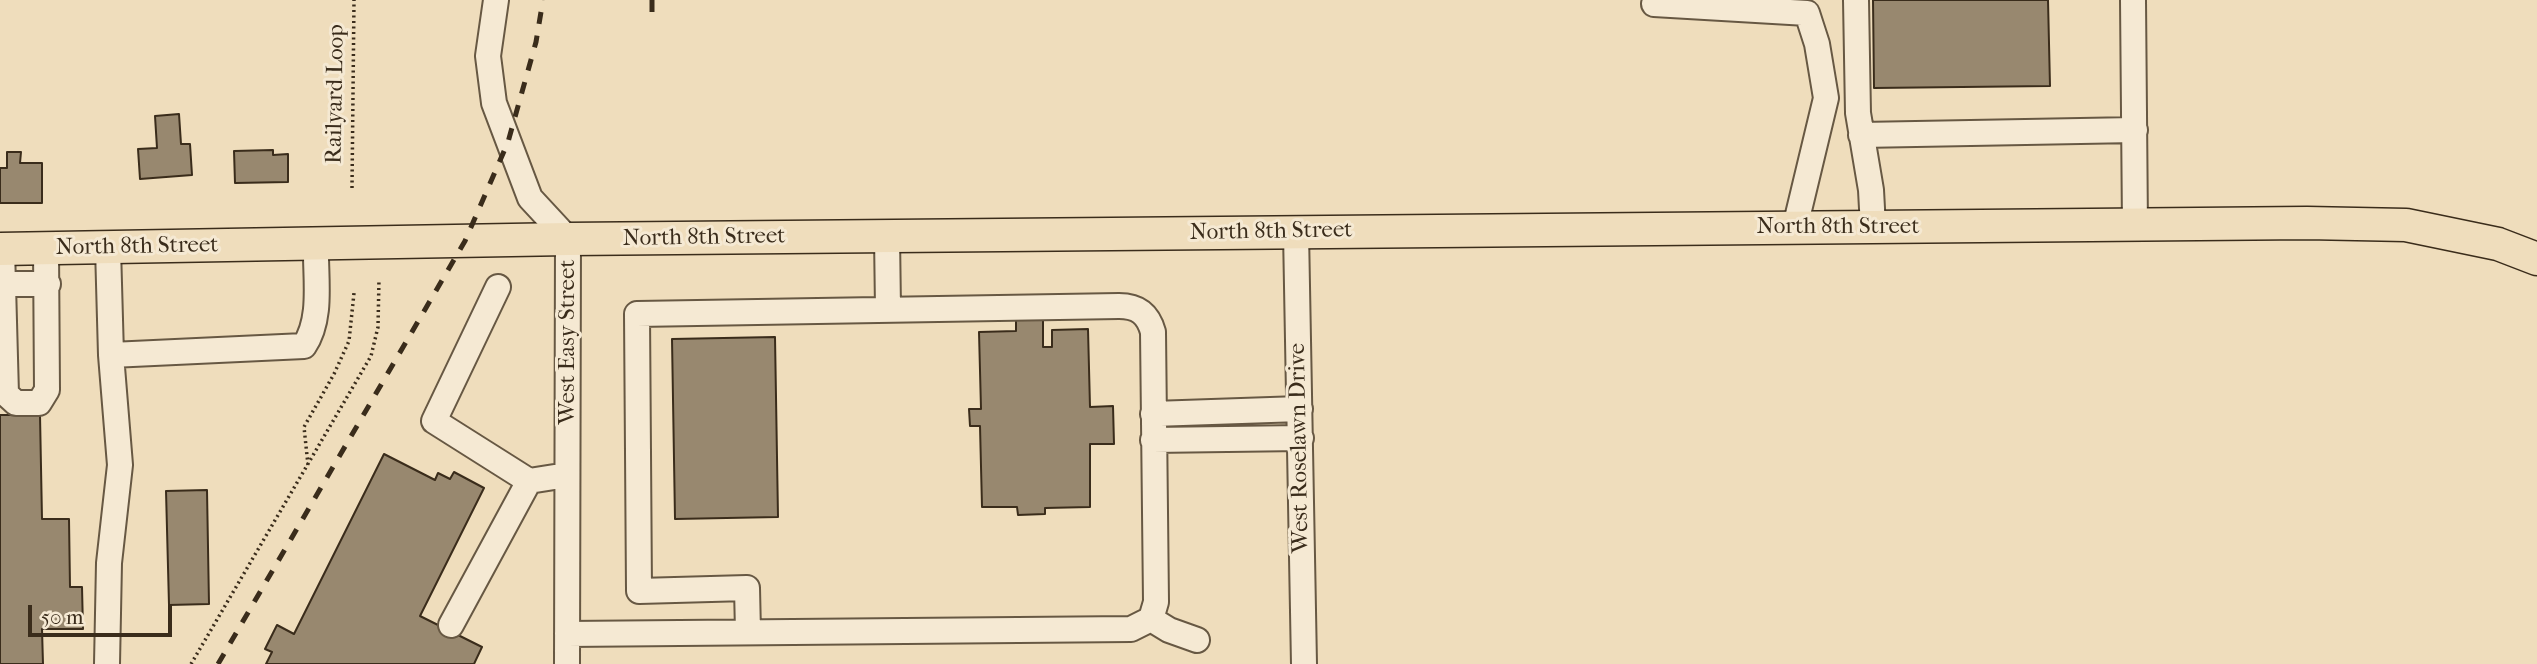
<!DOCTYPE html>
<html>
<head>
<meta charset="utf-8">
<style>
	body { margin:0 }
	#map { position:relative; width:2537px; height:664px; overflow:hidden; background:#efddbc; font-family:"IM FELL French Canon",serif }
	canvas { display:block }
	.scale { position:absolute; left:28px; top:605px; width:144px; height:32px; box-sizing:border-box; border:4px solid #3a2c1b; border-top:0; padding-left:9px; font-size:21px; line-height:24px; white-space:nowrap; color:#3a2c1b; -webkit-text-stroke:5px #f5e9d3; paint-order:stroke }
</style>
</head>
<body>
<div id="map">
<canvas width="2537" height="664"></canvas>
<div class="scale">50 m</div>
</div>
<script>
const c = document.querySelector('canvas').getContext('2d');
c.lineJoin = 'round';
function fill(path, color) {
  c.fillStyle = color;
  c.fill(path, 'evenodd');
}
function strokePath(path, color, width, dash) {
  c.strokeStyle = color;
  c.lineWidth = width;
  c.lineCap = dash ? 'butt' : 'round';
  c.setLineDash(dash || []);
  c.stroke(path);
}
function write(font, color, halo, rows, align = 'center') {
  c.font = font + ' "IM FELL French Canon",serif';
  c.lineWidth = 6;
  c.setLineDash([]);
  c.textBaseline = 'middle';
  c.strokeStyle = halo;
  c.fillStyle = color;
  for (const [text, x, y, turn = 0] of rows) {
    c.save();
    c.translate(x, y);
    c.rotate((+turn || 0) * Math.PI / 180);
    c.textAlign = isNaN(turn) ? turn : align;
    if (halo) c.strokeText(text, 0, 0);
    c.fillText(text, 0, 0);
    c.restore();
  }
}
const building = new Path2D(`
	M 1873,0 L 2048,0 L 2050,86 L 1874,88 Z
	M 179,114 L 181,144 L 190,144 L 192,175 L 140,179 L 138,149 L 157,148 L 155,116 Z
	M 273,150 L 273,155 L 288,154 L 288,182 L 235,183 L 234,151 Z
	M 7,152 L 21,152 L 20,163 L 42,163 L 42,203 L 0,203 L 0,168 L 7,168 Z
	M 1016,320 L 1043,320 L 1043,347 L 1052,347 L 1052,330 L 1088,329 L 1090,407 L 1113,406 L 1114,444 L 1090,444 L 1090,507 L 1045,508 L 1045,514 L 1018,515 L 1017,507 L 982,507 L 980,426 L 970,426 L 969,409 L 981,409 L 979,332 L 1016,331 Z
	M 775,337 L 778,517 L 675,519 L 672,339 Z
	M 0,415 L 40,415 L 42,519 L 69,519 L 70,587 L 82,587 L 83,629 L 42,629 L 43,664 L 0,664 Z
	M 384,454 L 435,480 L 438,473 L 450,479 L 454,472 L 484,488 L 420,616 L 482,647 L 474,664 L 266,664 L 272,652 L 265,649 L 277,625 L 294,634 Z
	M 207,490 L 209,604 L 169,605 L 166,491 Z`);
const path = new Path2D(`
	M 352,188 L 354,0
	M 308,465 L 304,427 L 334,374 L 349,341 L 354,293
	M 191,664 L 371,356 L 378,327 L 379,279`);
const minor = new Path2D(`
	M 496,0 L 488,56 L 494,103 L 530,198 L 568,239 L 567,664
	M 1856,0 L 1858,113 L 1871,190 L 1873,227
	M 2133,0 L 2135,226
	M 1654,4 L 1807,13 L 1817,44 L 1826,98 L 1795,227
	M 1861,135 L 2135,130
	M 1296,232 L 1304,664
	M 887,236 L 888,309
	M 2,249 L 6,394 L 16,403 L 39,403 L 47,390 L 46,249
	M 3,284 L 48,284
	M 498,287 L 434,421 L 529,481 L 567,475
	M 111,355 L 304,346 C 323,318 315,277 316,245
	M 1153,414 L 1300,409
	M 1153,440 L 1301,438
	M 1151,619 L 1169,630 L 1197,640
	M 451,625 L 529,481
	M 567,634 L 1131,629 L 1151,619 L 1156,602 L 1153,332 C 1148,314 1138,306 1119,306 L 637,314 L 639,591 L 747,588 L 748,632
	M 107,664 L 109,563 L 120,465 L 111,355 L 108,248`);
const major = new Path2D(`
	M 0,249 L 568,239 L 2307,223 L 2406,225 L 2498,244 L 2537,259`);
const rail = new Path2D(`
	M 652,0 L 652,23
	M 218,664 L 465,241 L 508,142 L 536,42 L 543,0`);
const streetNames = [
	["Railyard Loop",336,94,-89],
	["North 8th Street",1838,227],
	["North 8th Street",1271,232,-1],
	["North 8th Street",704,238,-1],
	["North 8th Street",137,247,-1],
	["West Easy Street",568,342,-90],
	["West Roselawn Drive",1300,448,-91]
];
fill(building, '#98886f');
strokePath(building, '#3a2c1b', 2);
strokePath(minor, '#675843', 28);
strokePath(major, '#3a2c1b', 35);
strokePath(path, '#3a2c1b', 3.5, [2, 3.5]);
strokePath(minor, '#f5e9d3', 24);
strokePath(major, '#efddbc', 32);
strokePath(rail, '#3a2c1b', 5, [12, 12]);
write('23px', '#3a2c1b', '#f5e9d3', streetNames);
</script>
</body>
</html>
